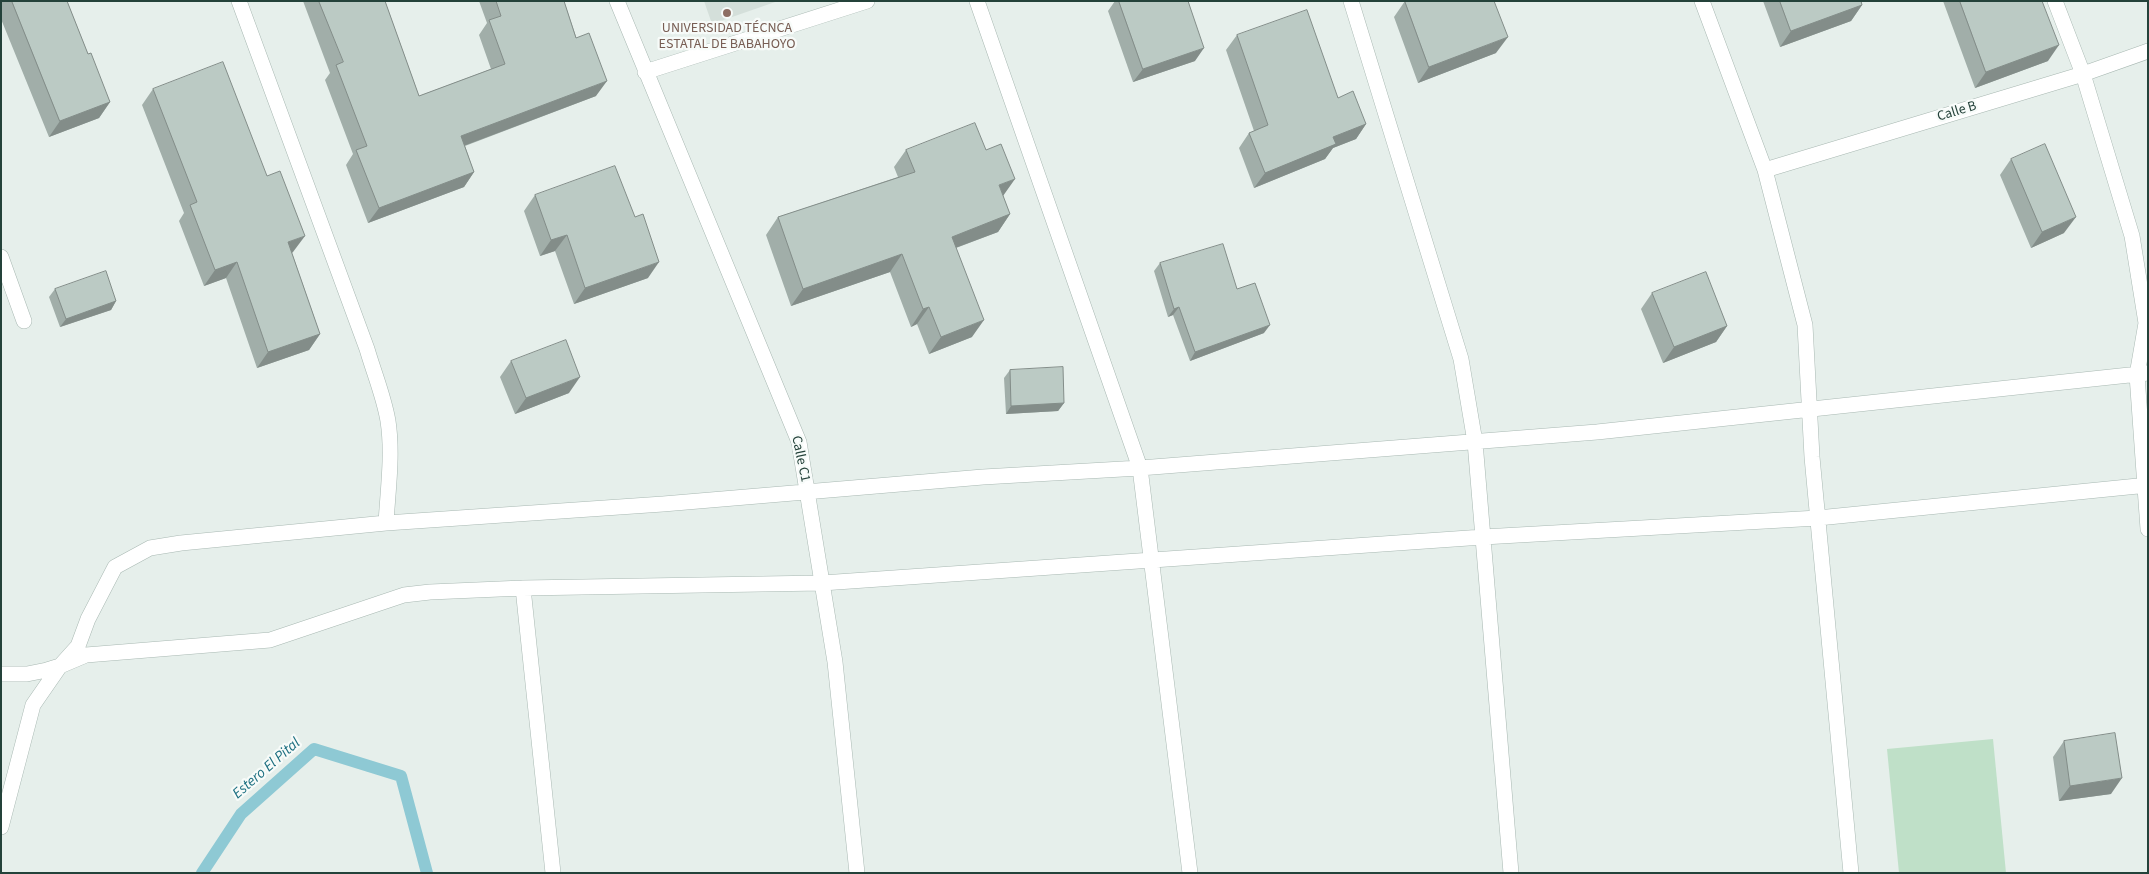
<!DOCTYPE html>
<html>
<head>
<meta charset="utf-8">
<style>
	body { margin:0 }
	#map { position:relative; width:2149px; height:874px; overflow:hidden; background:#e6efeb; font-family:"Source Sans 3",sans-serif }
	canvas { display:block }
	.frame { position:absolute; inset:0; border:2px solid #24423a; pointer-events:none }
</style>
</head>
<body>
<div id="map">
<canvas width="2149" height="874"></canvas>
<div class="frame"></div>
</div>
<script>
const c = document.querySelector('canvas').getContext('2d');
c.lineJoin = 'round';
function fill(path, color) {
  c.fillStyle = color;
  c.fill(path, 'evenodd');
}
function strokePath(path, color, width, dash) {
  c.strokeStyle = color;
  c.lineWidth = width;
  c.lineCap = dash ? 'butt' : 'round';
  c.setLineDash(dash || []);
  c.stroke(path);
}
function write(font, color, halo, rows, align = 'center') {
  c.font = font + ' "Source Sans 3",sans-serif';
  c.lineWidth = 4.5;
  c.setLineDash([]);
  c.textBaseline = 'middle';
  c.strokeStyle = halo;
  c.fillStyle = color;
  for (const [text, x, y, turn = 0] of rows) {
    c.save();
    c.translate(x, y);
    c.rotate((+turn || 0) * Math.PI / 180);
    c.textAlign = isNaN(turn) ? turn : align;
    if (halo) c.strokeText(text, 0, 0);
    c.fillText(text, 0, 0);
    c.restore();
  }
}
const built = new Path2D(`
	M 704,1 L 778,1 L 712,24 Z`);
const green = new Path2D(`
	M 1993,739 L 2006,873 L 1899,873 L 1887,749 Z`);
const stream = new Path2D(`
	M 202,873 L 241,814 L 314,749 L 401,776 L 427,873`);
const minor = new Path2D(`
	M 239,1 L 367,349 C 374,373 384,397 388,421 C 393,454 388,489 386,523
	M 617,1 L 799,442 L 835,662 L 857,873
	M 977,1 L 1140,468 L 1190,873
	M 1351,1 L 1461,359 L 1475,442 L 1511,873
	M 1702,1 L 1765,170 L 1805,325 L 1812,457 L 1851,873
	M 2055,1 L 2083,74 L 2132,236 L 2146,323 L 2137,375 L 2148,529
	M 645,72 L 867,1
	M 1765,170 L 2083,74 L 2148,51
	M 1,257 L 24,321
	M 523,588 L 553,873
	M 1,674 L 27,674 L 47,670 L 60,666 L 78,646 L 88,619 L 115,567 L 150,548 L 181,543 L 386,523 L 663,504 L 983,477 L 1140,468 L 1597,432 L 2148,373
	M 1,827 L 33,705 L 60,666 L 86,655 L 270,640 L 404,595 L 430,592 L 523,588 L 822,583 L 1483,537 L 1818,518 L 2148,485`);
const wall = new Path2D(`
	M 1,1 L 67,1 L 88,54 L 110,102 L 99,118 L 49,137 L 1,19 Z
	M 303,1 L 385,1 L 419,96 L 491,69 L 479,35 L 487,23 L 479,1 L 564,1 L 596,96 L 465,146 L 474,172 L 464,187 L 368,223 L 346,165 L 353,154 L 325,80 L 330,73 Z
	M 1115,1 L 1188,1 L 1195,61 L 1133,82 L 1108,11 Z
	M 1405,1 L 1496,53 L 1418,83 L 1394,17 Z
	M 1763,1 L 1861,1 L 1862,5 L 1851,21 L 1780,47 Z
	M 1943,1 L 2042,1 L 2048,61 L 1975,88 Z
	M 1237,35 L 1338,98 L 1366,124 L 1356,139 L 1333,148 L 1325,159 L 1254,188 L 1239,148 L 1249,133 L 1254,131 L 1226,50 Z
	M 153,89 L 293,252 L 292,253 L 320,334 L 309,350 L 257,368 L 226,278 L 204,286 L 179,221 L 184,213 L 142,105 Z
	M 906,150 L 1003,196 L 1010,214 L 998,232 L 956,248 L 972,337 L 929,354 L 917,324 L 911,327 L 890,272 L 791,306 L 766,235 L 778,217 L 898,177 L 894,167 Z
	M 2011,159 L 2064,233 L 2031,248 L 2000,175 Z
	M 535,195 L 648,278 L 574,304 L 555,251 L 540,256 L 524,211 Z
	M 1160,263 L 1237,289 L 1264,333 L 1190,361 L 1173,315 L 1168,317 L 1154,271 Z
	M 55,289 L 116,301 L 111,310 L 60,327 L 49,297 Z
	M 1652,293 L 1727,326 L 1716,342 L 1663,363 L 1641,309 Z
	M 511,361 L 569,393 L 515,414 L 500,377 Z
	M 1010,370 L 1064,403 L 1058,411 L 1006,414 L 1004,378 Z
	M 2064,741 L 2111,794 L 2059,801 L 2053,757 Z`);
const shadedWall = new Path2D(`
	M 1862,5 L 1851,21 L 1780,47 L 1791,31 Z
	M 1508,37 L 1496,53 L 1418,83 L 1429,67 Z
	M 2059,45 L 2048,61 L 1975,88 L 1986,72 Z
	M 1204,48 L 1195,61 L 1133,82 L 1143,69 Z
	M 607,81 L 596,96 L 450,151 L 461,136 Z
	M 110,102 L 99,118 L 49,137 L 60,121 Z
	M 1366,124 L 1356,139 L 1333,148 L 1325,159 L 1254,188 L 1265,173 L 1333,137 Z
	M 474,172 L 464,187 L 368,223 L 379,208 Z
	M 1015,179 L 1003,196 L 999,185 Z
	M 1010,214 L 998,232 L 939,254 L 952,237 Z
	M 2076,217 L 2064,233 L 2031,248 L 2042,232 Z
	M 567,235 L 555,251 L 540,256 L 551,240 Z
	M 305,236 L 293,252 L 277,258 L 288,242 Z
	M 902,254 L 890,272 L 791,306 L 803,289 Z
	M 237,262 L 226,278 L 204,286 L 215,270 Z
	M 659,262 L 648,278 L 574,304 L 585,288 Z
	M 116,301 L 111,310 L 60,327 L 66,319 Z
	M 929,307 L 917,324 L 911,327 L 923,309 Z
	M 1179,307 L 1173,315 L 1168,317 L 1174,309 Z
	M 984,320 L 972,337 L 929,354 L 941,337 Z
	M 1270,325 L 1264,333 L 1190,361 L 1195,352 Z
	M 1727,326 L 1716,342 L 1663,363 L 1674,347 Z
	M 320,334 L 309,350 L 257,368 L 268,352 Z
	M 580,377 L 569,393 L 515,414 L 526,398 Z
	M 1064,403 L 1058,411 L 1006,414 L 1011,406 Z
	M 2122,778 L 2111,794 L 2059,801 L 2070,786 Z`);
const building = new Path2D(`
	M 12,1 L 67,1 L 88,54 L 91,53 L 110,102 L 60,121 Z
	M 319,1 L 385,1 L 419,96 L 505,64 L 489,20 L 501,16 L 496,1 L 564,1 L 576,38 L 589,33 L 607,81 L 461,136 L 474,172 L 379,208 L 356,150 L 367,146 L 336,65 L 343,62 Z
	M 1119,1 L 1188,1 L 1204,48 L 1143,69 Z
	M 1405,1 L 1494,1 L 1508,37 L 1429,67 Z
	M 1780,1 L 1861,1 L 1862,5 L 1791,31 Z
	M 1960,1 L 2042,1 L 2059,45 L 1986,72 Z
	M 1307,10 L 1338,98 L 1353,91 L 1366,124 L 1333,137 L 1336,144 L 1265,173 L 1249,133 L 1268,125 L 1237,35 Z
	M 223,62 L 267,176 L 280,171 L 305,236 L 288,242 L 320,334 L 268,352 L 237,262 L 215,270 L 190,205 L 197,202 L 153,89 Z
	M 975,123 L 986,150 L 1001,144 L 1015,179 L 999,185 L 1010,214 L 952,237 L 984,320 L 941,337 L 929,307 L 923,309 L 902,254 L 803,289 L 778,217 L 915,172 L 906,150 Z
	M 2045,144 L 2076,217 L 2042,232 L 2011,159 Z
	M 615,166 L 635,217 L 643,214 L 659,262 L 585,288 L 567,235 L 551,240 L 535,195 Z
	M 1223,244 L 1237,289 L 1255,283 L 1270,325 L 1195,352 L 1179,307 L 1174,309 L 1160,263 Z
	M 106,271 L 116,301 L 66,319 L 55,289 Z
	M 1706,272 L 1727,326 L 1674,347 L 1652,293 Z
	M 566,340 L 580,377 L 526,398 L 511,361 Z
	M 1063,367 L 1064,403 L 1011,406 L 1010,370 Z
	M 2115,733 L 2122,778 L 2070,786 L 2064,741 Z`);
const markers = [
	[727,13,5,"#8d6e63"]
];
const educationNames = [
	["UNIVERSIDAD TÉCNCA",727,29],
	["ESTATAL DE BABAHOYO",727,45]
];
const streetNames = [
	["Calle B",1957,112,-17],
	["Calle C1",800,459,78]
];
const waterNames = [
	["Estero El Pital",267,769,-41]
];
fill(built, '#d4dfda');
fill(green, '#bfe0c8');
strokePath(stream, '#8ec9d4', 12);
strokePath(minor, '#a8b8b2', 16);
strokePath(minor, '#fff', 15);
fill(wall, '#a1aea9');
fill(shadedWall, '#838d89');
fill(building, '#bbcac4');
strokePath(building, '#838d89', 1);
for (const [x, y, r, color] of markers) {
  const dot = new Path2D();
  dot.arc(x, y, r, 0, 2 * Math.PI);
  c.fillStyle = color;
  c.fill(dot);
  strokePath(dot, '#f7fbf9', 2);
}
write('14px', '#785e54', '#f7fbf9', educationNames);
write('14px', '#24423a', '#f7fbf9', streetNames);
write('italic 15px', '#1c6f80', '#f7fbf9', waterNames);
</script>
</body>
</html>
